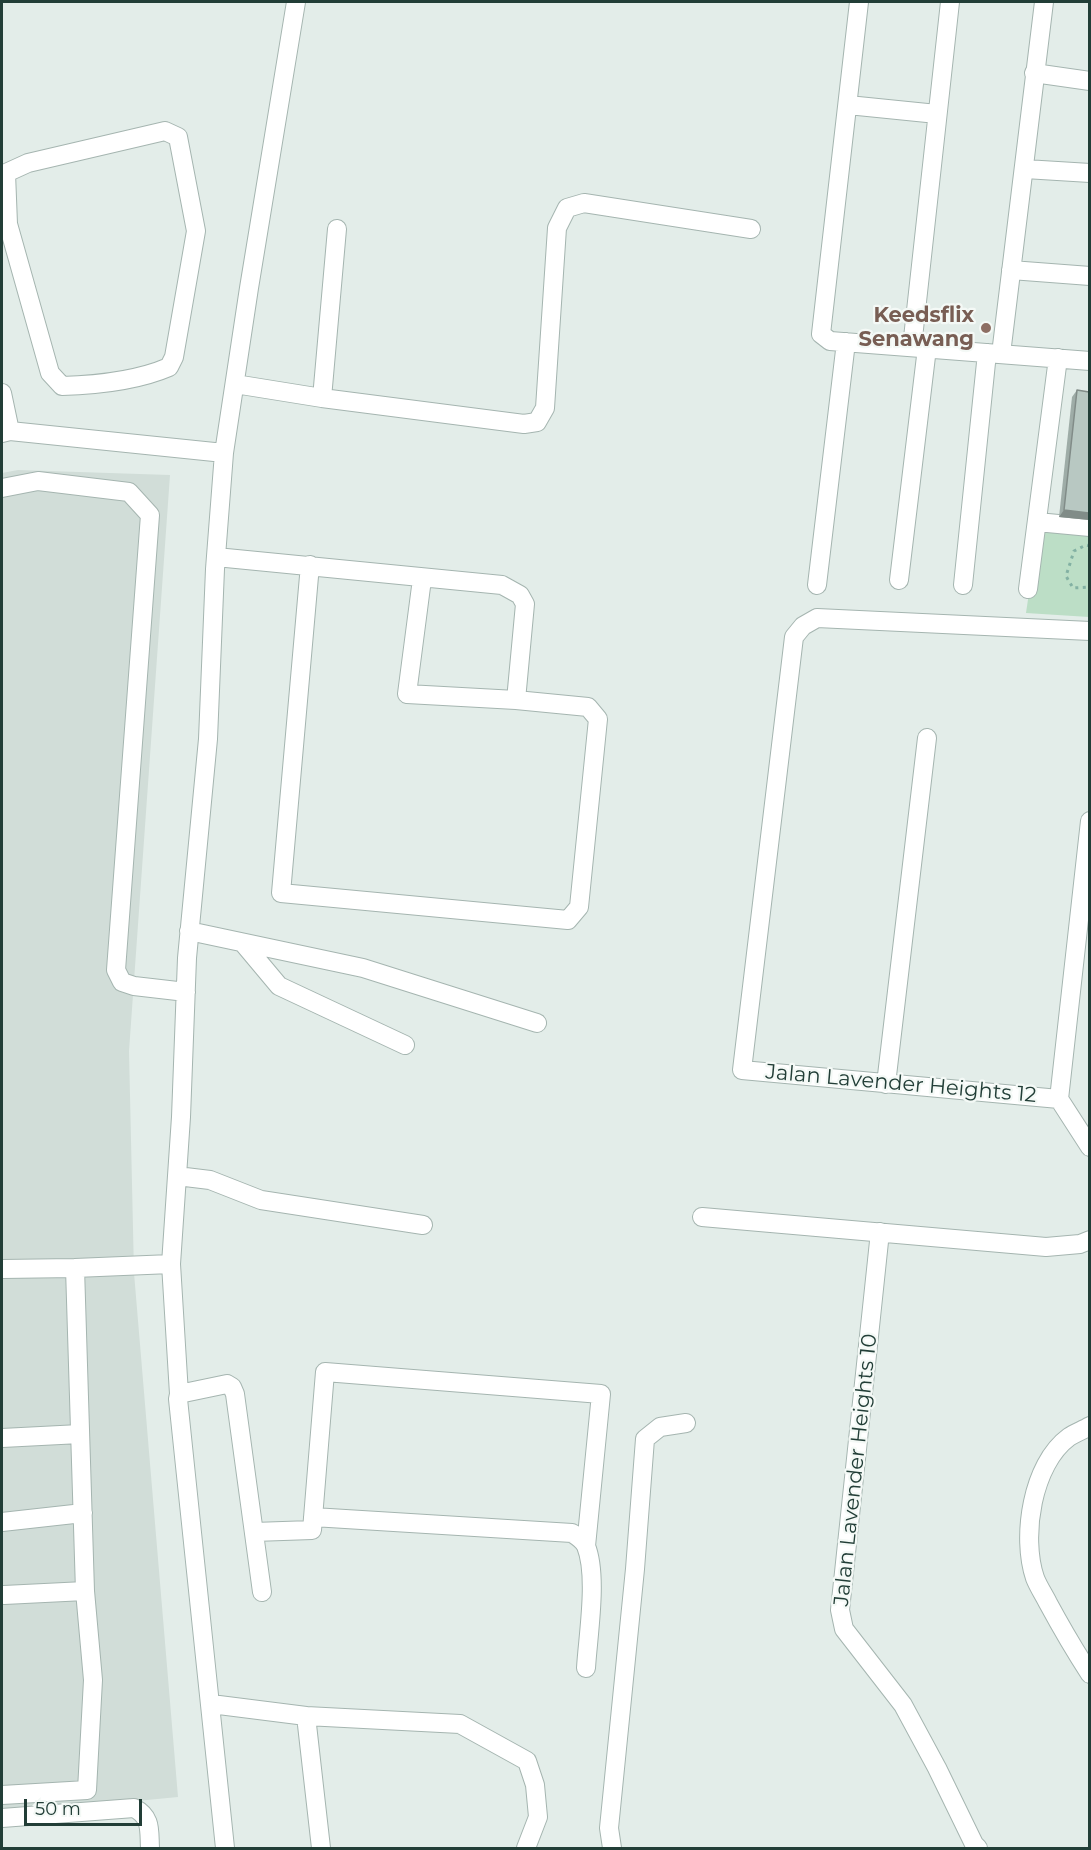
<!DOCTYPE html>
<html>
<head>
<meta charset="utf-8">
<style>
	body { margin:0 }
	#map { position:relative; width:1091px; height:1850px; overflow:hidden; background:#e3ede9; font-family:Montserrat,sans-serif }
	canvas { display:block }
	.frame { position:absolute; inset:0; border:3px solid #223e37; pointer-events:none }
	.scale { position:absolute; left:24px; top:1799px; width:118px; height:27px; box-sizing:border-box; border:3px solid #223e37; border-top:0; padding-left:8px; font-size:18px; line-height:21px; white-space:nowrap; color:#223e37; -webkit-text-stroke:4px #f4f9f6; paint-order:stroke }
</style>
</head>
<body>
<div id="map">
<canvas width="1091" height="1850"></canvas>
<div class="frame"></div>
<div class="scale">50 m</div>
</div>
<script>
const c = document.querySelector('canvas').getContext('2d');
c.lineJoin = 'round';
function fill(path, color) {
  c.fillStyle = color;
  c.fill(path, 'evenodd');
}
function strokePath(path, color, width, dash) {
  c.strokeStyle = color;
  c.lineWidth = width;
  c.lineCap = dash ? 'butt' : 'round';
  c.setLineDash(dash || []);
  c.stroke(path);
}
function write(font, color, halo, rows, align = 'center') {
  c.font = font + ' Montserrat,sans-serif';
  c.lineWidth = 4.5;
  c.setLineDash([]);
  c.textBaseline = 'middle';
  c.strokeStyle = halo;
  c.fillStyle = color;
  for (const [text, x, y, turn = 0] of rows) {
    c.save();
    c.translate(x, y);
    c.rotate((+turn || 0) * Math.PI / 180);
    c.textAlign = isNaN(turn) ? turn : align;
    if (halo) c.strokeText(text, 0, 0);
    c.fillText(text, 0, 0);
    c.restore();
  }
}
const built = new Path2D(`
	M 18,470 L 170,475 L 129,1051 L 134,1273 L 178,1797 L 2,1814 L 2,473 Z`);
const green = new Path2D(`
	M 1039,525 L 1089,529 L 1089,617 L 1026,613 Z`);
const path = new Path2D(`
	M 1090,546 L 1086,545 L 1074,551 L 1066,576 L 1073,588 L 1090,587`);
const minor = new Path2D(`
	M 859,2 L 821,334 L 830,341 L 1090,361
	M 1034,73 L 1090,81
	M 848,105 L 937,114
	M 165,131 L 178,137 L 196,231 L 174,357 L 169,367 C 139,380 96,385 62,386 L 50,373 L 8,224 L 6,173 L 28,163 Z
	M 1025,169 L 1090,173
	M 1011,270 L 1090,276
	M 912,347 L 950,2
	M 1001,354 L 1044,2
	M 235,384 L 322,398 L 524,424 L 537,422 L 545,408 L 557,228 L 567,208 L 584,203 L 751,229
	M 2,393 L 10,431
	M 322,398 L 337,229
	M 2,433 L 10,431 L 224,453
	M 2,488 L 38,481 L 129,492 L 150,515 L 116,970 L 122,982 L 134,986 L 186,992
	M 1037,522 L 1090,527
	M 216,557 L 502,585 L 520,595 L 525,604 L 516,700 L 588,707 L 598,719 L 579,907 L 568,920 L 281,893 L 310,565
	M 422,579 L 407,694 L 516,700
	M 899,580 L 927,348
	M 817,585 L 846,342
	M 963,585 L 987,353
	M 1028,589 L 1058,358
	M 189,931 L 363,968 L 537,1023
	M 243,943 L 279,986 L 405,1045
	M 886,1084 L 927,738
	M 1059,1099 L 742,1070 L 794,637 L 803,626 L 817,618 L 1090,631
	M 1059,1099 L 1090,821
	M 1059,1099 L 1090,1147
	M 177,1176 L 210,1180 L 261,1200 L 423,1225
	M 702,1217 L 1046,1247 L 1080,1244 L 1090,1240
	M 880,1232 L 840,1610 L 844,1629 L 903,1705 L 937,1768 L 974,1844 L 978,1848
	M 2,1269 L 75,1268
	M 179,1394 L 227,1384 L 232,1387 L 235,1394 L 262,1592
	M 1090,1426 C 1083,1430 1075,1433 1069,1437 C 1032,1464 1021,1537 1035,1578 C 1038,1586 1044,1595 1048,1603 C 1061,1627 1075,1651 1090,1674
	M 2,1438 L 80,1434
	M 313,1517 L 572,1533 C 578,1537 583,1540 586,1546 C 598,1576 588,1635 586,1668
	M 2,1522 L 83,1513
	M 254,1532 L 312,1530 L 325,1372 L 601,1394 L 586,1546
	M 4,1595 L 85,1591
	M 211,1704 L 306,1716 L 321,1848
	M 306,1716 L 460,1724 L 527,1761 L 535,1785 L 538,1817 L 526,1848
	M 2,1795 L 87,1790 L 93,1680 L 85,1591 L 75,1268 L 171,1264
	M 2,1818 L 134,1808 C 152,1817 149,1831 150,1848
	M 225,1848 L 178,1399 L 179,1394 L 171,1264 L 181,1117 L 187,958 L 208,739 L 215,569 L 224,453 L 249,288 L 296,2
	M 612,1848 L 609,1828 L 635,1569 L 645,1439 L 660,1427 L 686,1423`);
const wall = new Path2D(`
	M 1077,390 L 1089,392 L 1089,520 L 1059,517 L 1072,397 Z`);
const shadedWall = new Path2D(`
	M 1064,510 L 1089,513 L 1089,520 L 1059,517 Z`);
const building = new Path2D(`
	M 1077,390 L 1089,392 L 1089,513 L 1064,510 Z`);
const markers = [
	[986,328,6,"#8d6e63"]
];
const educationNames = [
	["Keedsflix",974,316],
	["Senawang",974,340]
];
const streetNames = [
	["Jalan Lavender Heights 12",901,1084,5],
	["Jalan Lavender Heights 10",856,1470,-84]
];
fill(built, '#d1ddd8');
fill(green, '#bcdec6');
strokePath(minor, '#a5b5b0', 20);
strokePath(path, '#83b1a3', 3, [3, 4.5]);
strokePath(minor, '#fff', 18);
fill(wall, '#9eaca7');
fill(shadedWall, '#818c88');
fill(building, '#b8c8c2');
strokePath(building, '#818c88', 1.5);
for (const [x, y, r, color] of markers) {
  const dot = new Path2D();
  dot.arc(x, y, r, 0, 2 * Math.PI);
  c.fillStyle = color;
  c.fill(dot);
  strokePath(dot, '#f4f9f6', 2);
}
write('bold 21px', '#785e54', '#f4f9f6', educationNames, 'right');
write('21px', '#223e37', '#f4f9f6', streetNames);
</script>
</body>
</html>
